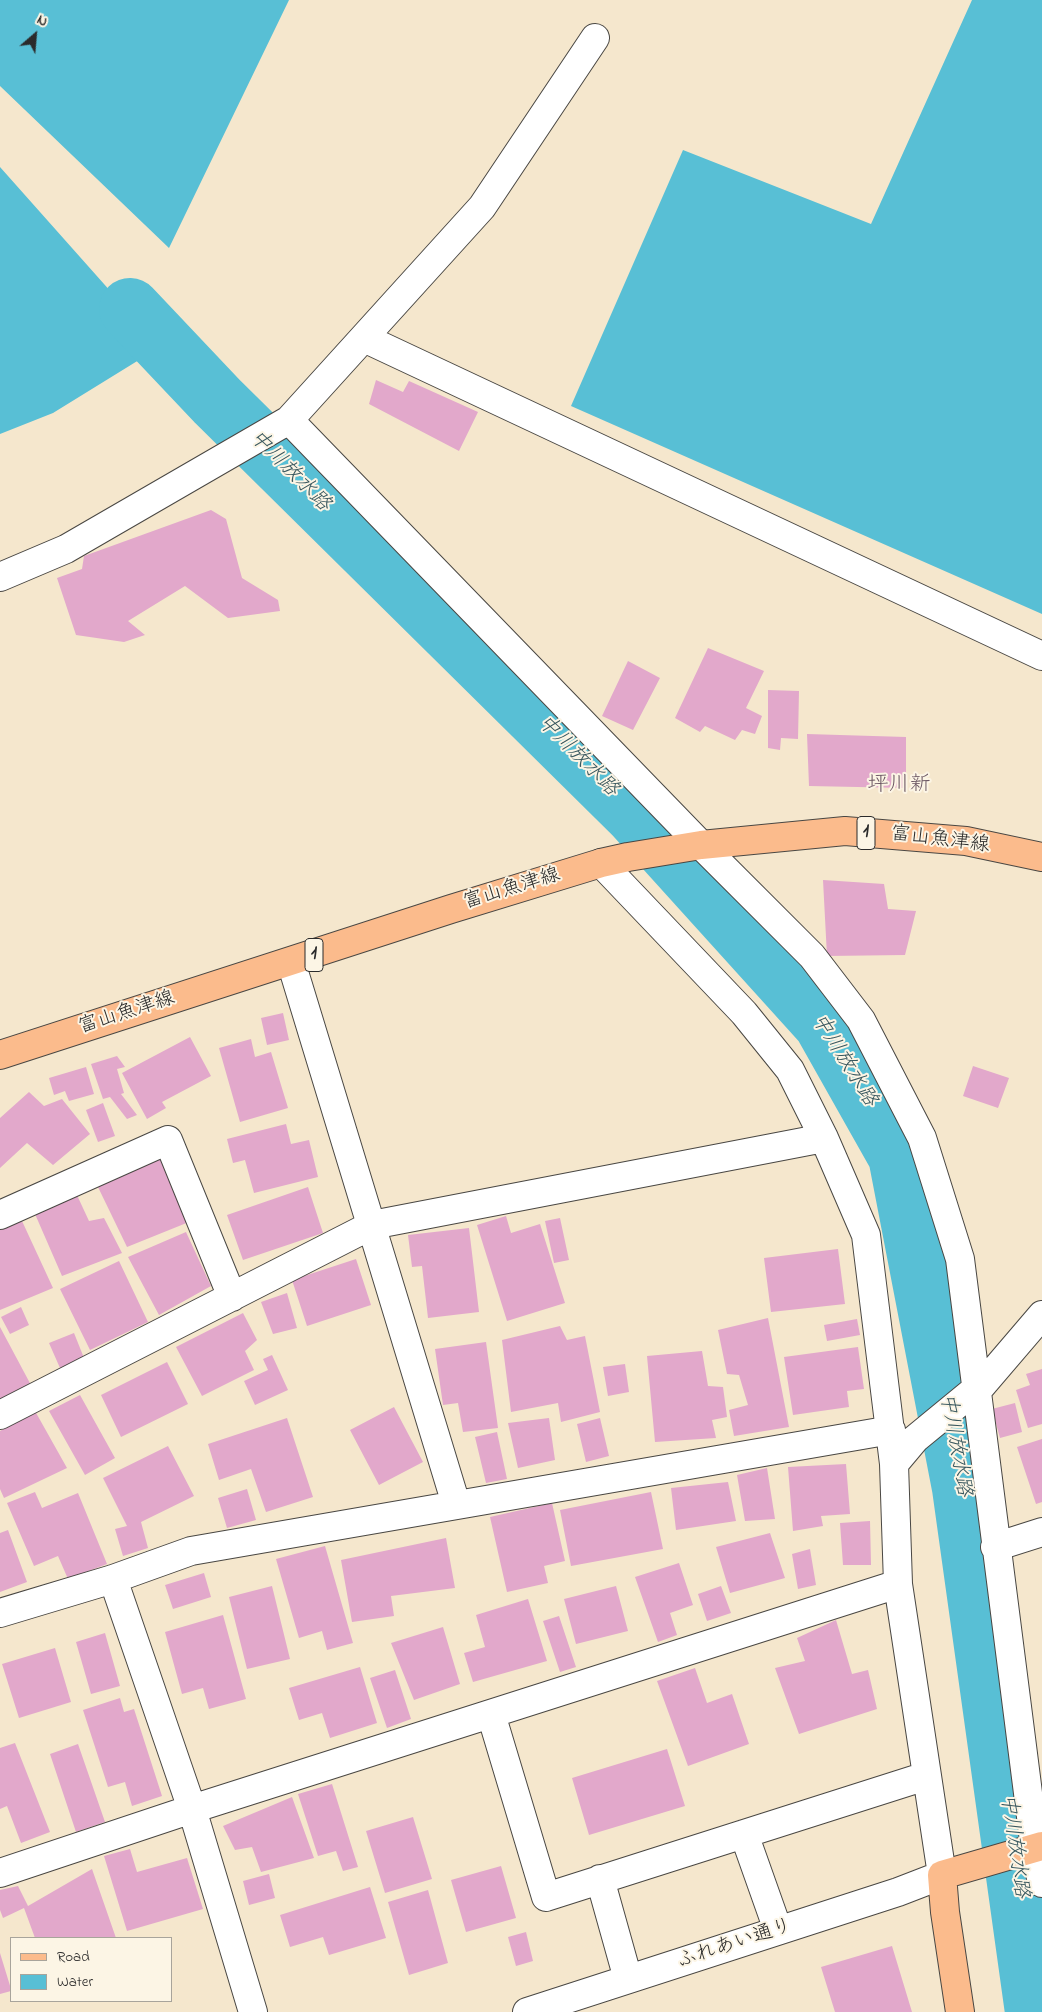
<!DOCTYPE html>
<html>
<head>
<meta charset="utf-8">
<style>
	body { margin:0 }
	#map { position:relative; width:1042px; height:2012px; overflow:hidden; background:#f5e7cd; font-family:"Indie Flower",sans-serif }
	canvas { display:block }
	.legend { position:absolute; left:10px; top:1937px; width:162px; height:65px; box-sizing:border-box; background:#fcf5e5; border:1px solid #a8a49b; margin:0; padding:6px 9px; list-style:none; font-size:15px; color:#2b2b2b }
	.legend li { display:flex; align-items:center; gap:10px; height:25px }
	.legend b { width:25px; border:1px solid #a8a49b }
	.north { position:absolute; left:10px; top:10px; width:50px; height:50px; -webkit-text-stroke:4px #fcf5e5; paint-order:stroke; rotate:27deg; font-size:14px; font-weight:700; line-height:20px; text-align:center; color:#2b2b2b }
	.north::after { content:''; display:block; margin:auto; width:18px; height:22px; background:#2b2b2b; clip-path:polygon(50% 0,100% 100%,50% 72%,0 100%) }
</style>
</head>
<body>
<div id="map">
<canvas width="1042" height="2012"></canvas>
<ul class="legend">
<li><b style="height:6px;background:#fbbb8c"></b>Road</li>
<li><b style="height:14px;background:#58bfd5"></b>Water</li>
</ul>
<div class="north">N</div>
</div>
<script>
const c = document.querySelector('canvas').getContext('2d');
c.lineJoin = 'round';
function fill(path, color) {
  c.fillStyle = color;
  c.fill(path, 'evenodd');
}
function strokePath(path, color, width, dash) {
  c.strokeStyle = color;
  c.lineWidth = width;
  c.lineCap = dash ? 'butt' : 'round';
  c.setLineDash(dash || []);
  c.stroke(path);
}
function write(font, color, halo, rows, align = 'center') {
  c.font = font + ' "Indie Flower","Klee One",sans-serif';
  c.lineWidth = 4;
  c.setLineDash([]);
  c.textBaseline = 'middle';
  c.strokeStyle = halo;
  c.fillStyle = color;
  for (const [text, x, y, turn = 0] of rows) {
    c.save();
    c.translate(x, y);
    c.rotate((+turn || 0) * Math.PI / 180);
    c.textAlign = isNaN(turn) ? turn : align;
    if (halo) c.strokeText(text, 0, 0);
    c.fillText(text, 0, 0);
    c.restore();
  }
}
const water = new Path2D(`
	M 0,0 L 289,0 L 169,248 L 0,86 Z
	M 972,0 L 1042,0 L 1042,614 L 571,406 L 683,150 L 871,224 Z
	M 0,167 L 160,347 L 53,413 L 0,434 Z`);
const river = new Path2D(`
	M 130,309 L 217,401 L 635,814 L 824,1023 L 899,1156 L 963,1488 L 1036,2012`);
const building = new Path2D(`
	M 376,380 L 403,392 L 409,381 L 478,412 L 459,451 L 369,404 Z
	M 211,510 L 226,519 L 242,578 L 278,600 L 280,611 L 228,618 L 185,586 L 128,621 L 145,635 L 124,642 L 76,635 L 57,578 L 82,569 L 84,556 Z
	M 708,648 L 764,671 L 746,708 L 762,716 L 755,734 L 742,730 L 735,740 L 705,726 L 700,732 L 675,718 Z
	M 628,661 L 660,678 L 633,730 L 602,716 Z
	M 768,690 L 799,691 L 798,739 L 781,738 L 780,750 L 768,748 Z
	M 807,734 L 906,737 L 906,788 L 809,786 Z
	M 823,880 L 884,884 L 888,909 L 916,911 L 905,955 L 827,956 Z
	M 283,1013 L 289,1040 L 267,1045 L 261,1018 Z
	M 190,1037 L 211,1076 L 162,1102 L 166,1108 L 147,1119 L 122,1073 Z
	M 251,1039 L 255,1057 L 271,1052 L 288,1108 L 240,1122 L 219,1048 Z
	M 117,1056 L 125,1067 L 117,1069 L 124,1093 L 121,1094 L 137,1115 L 127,1119 L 110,1097 L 103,1099 L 91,1064 Z
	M 973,1066 L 1009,1078 L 998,1108 L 963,1096 Z
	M 86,1067 L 94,1094 L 69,1101 L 65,1091 L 54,1095 L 49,1078 Z
	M 29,1092 L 44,1106 L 62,1099 L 90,1134 L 53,1165 L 27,1143 L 0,1168 L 0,1118 Z
	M 103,1103 L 115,1136 L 98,1142 L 86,1110 Z
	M 286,1124 L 291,1144 L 309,1140 L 318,1177 L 254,1193 L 245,1160 L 233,1163 L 227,1139 Z
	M 159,1152 L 189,1222 L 127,1247 L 97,1185 Z
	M 308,1187 L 323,1233 L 243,1260 L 227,1215 Z
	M 76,1193 L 89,1221 L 104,1218 L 122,1253 L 62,1276 L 35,1214 Z
	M 506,1216 L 511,1233 L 540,1224 L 565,1303 L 507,1321 L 477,1225 Z
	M 560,1218 L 569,1260 L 554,1263 L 545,1221 Z
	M 22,1221 L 53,1288 L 0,1310 L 0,1230 Z
	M 469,1228 L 479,1312 L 428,1318 L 422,1266 L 412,1267 L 408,1235 Z
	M 186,1232 L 211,1286 L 159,1315 L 128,1257 Z
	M 838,1249 L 845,1304 L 771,1312 L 764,1258 Z
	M 356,1259 L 371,1305 L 307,1326 L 292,1280 Z
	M 119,1261 L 148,1322 L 90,1350 L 60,1289 Z
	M 287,1293 L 297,1328 L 273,1334 L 261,1302 Z
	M 21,1307 L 29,1325 L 10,1334 L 1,1317 Z
	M 243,1313 L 257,1340 L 245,1351 L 254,1370 L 202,1396 L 176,1347 Z
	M 768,1318 L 789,1427 L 734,1436 L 729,1410 L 748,1405 L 739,1375 L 727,1374 L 718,1330 Z
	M 857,1319 L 860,1335 L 827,1341 L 824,1325 Z
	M 560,1326 L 567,1340 L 585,1336 L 600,1412 L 561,1422 L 558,1403 L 511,1412 L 502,1340 Z
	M 0,1327 L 32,1387 L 0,1402 Z
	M 74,1333 L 84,1358 L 60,1368 L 49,1343 Z
	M 486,1342 L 498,1428 L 463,1432 L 458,1403 L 443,1405 L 435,1349 Z
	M 858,1347 L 864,1389 L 847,1391 L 849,1407 L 793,1415 L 784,1357 Z
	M 702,1351 L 708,1386 L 723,1387 L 727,1417 L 712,1420 L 716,1438 L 655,1442 L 647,1356 Z
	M 272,1355 L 288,1390 L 255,1405 L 244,1381 L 268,1370 L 263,1359 Z
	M 167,1362 L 188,1404 L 121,1437 L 101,1395 Z
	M 625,1364 L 629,1392 L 608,1396 L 603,1367 Z
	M 1042,1369 L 1042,1424 L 1028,1428 L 1016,1390 L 1030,1385 L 1026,1374 Z
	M 80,1395 L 115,1458 L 85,1475 L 49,1411 Z
	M 1015,1403 L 1022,1432 L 1000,1438 L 992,1409 Z
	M 394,1407 L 423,1462 L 379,1485 L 350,1430 Z
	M 35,1411 L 67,1468 L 4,1498 L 0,1489 L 0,1431 Z
	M 287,1418 L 313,1497 L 266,1512 L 251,1469 L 219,1480 L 208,1444 Z
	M 549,1418 L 555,1460 L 518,1468 L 508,1423 Z
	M 600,1418 L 609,1456 L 586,1462 L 577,1424 Z
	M 497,1432 L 507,1479 L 486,1483 L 475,1437 Z
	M 1042,1439 L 1042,1502 L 1036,1504 L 1017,1447 Z
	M 168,1446 L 194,1496 L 141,1522 L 148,1548 L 123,1556 L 115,1529 L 127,1526 L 103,1478 Z
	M 846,1464 L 850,1514 L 821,1516 L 823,1526 L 793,1531 L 788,1467 Z
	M 767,1468 L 775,1519 L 745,1521 L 737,1475 Z
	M 728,1482 L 736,1521 L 676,1530 L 671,1488 Z
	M 247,1489 L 256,1520 L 227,1528 L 218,1498 Z
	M 35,1492 L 42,1508 L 78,1493 L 107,1564 L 68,1579 L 58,1556 L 34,1566 L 7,1503 Z
	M 651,1492 L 663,1549 L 571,1566 L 560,1510 Z
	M 552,1503 L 565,1561 L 544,1566 L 548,1583 L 507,1592 L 490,1517 Z
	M 870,1521 L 871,1565 L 843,1565 L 840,1523 Z
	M 8,1530 L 27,1582 L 0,1592 L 0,1533 Z
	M 770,1533 L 785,1578 L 730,1593 L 716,1547 Z
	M 446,1538 L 455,1588 L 391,1596 L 394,1616 L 352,1622 L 341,1560 Z
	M 325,1546 L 353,1643 L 327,1650 L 322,1631 L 299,1638 L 276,1559 Z
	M 810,1549 L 816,1585 L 798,1589 L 792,1554 Z
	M 679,1563 L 693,1605 L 670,1613 L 677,1635 L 658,1642 L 635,1577 Z
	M 204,1573 L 211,1597 L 173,1609 L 165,1585 Z
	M 272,1586 L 290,1659 L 247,1669 L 229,1597 Z
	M 616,1586 L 628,1631 L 576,1644 L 564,1599 Z
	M 721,1586 L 731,1613 L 707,1621 L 698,1594 Z
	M 528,1599 L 547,1661 L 473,1682 L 464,1653 L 485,1647 L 476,1615 Z
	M 223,1615 L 246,1699 L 209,1709 L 203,1688 L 182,1694 L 165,1632 Z
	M 559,1616 L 576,1667 L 560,1672 L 543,1621 Z
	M 836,1620 L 852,1674 L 868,1670 L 877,1709 L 799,1734 L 775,1668 L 805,1661 L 797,1638 Z
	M 443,1627 L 460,1684 L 414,1700 L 391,1643 Z
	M 105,1633 L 120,1686 L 91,1694 L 76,1642 Z
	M 55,1648 L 71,1702 L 19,1718 L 2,1664 Z
	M 360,1667 L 377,1723 L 330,1738 L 322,1713 L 299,1720 L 289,1688 Z
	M 695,1668 L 707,1703 L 732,1694 L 749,1744 L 688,1766 L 657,1681 Z
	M 395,1670 L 411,1719 L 387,1728 L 370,1678 Z
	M 120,1698 L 124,1712 L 134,1709 L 162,1796 L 132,1806 L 125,1782 L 108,1787 L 83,1710 Z
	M 15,1743 L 50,1832 L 21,1843 L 7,1806 L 0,1809 L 0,1748 Z
	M 78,1744 L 105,1822 L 76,1832 L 50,1754 Z
	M 667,1749 L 685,1806 L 589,1835 L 572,1778 Z
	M 332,1784 L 358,1867 L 343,1871 L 336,1851 L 318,1856 L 298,1794 Z
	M 292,1797 L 314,1858 L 261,1872 L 252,1847 L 235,1850 L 223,1826 Z
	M 413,1817 L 432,1879 L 385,1893 L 366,1831 Z
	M 130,1849 L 137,1872 L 187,1858 L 203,1909 L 127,1931 L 104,1856 Z
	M 501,1866 L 516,1918 L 466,1932 L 451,1880 Z
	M 92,1869 L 116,1938 L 35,1938 L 24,1908 L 3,1918 L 0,1910 L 0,1890 L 18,1886 L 28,1906 Z
	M 269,1874 L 275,1898 L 249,1905 L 243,1881 Z
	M 370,1887 L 386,1938 L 329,1955 L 323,1937 L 290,1947 L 280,1915 Z
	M 428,1890 L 448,1963 L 409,1975 L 388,1902 Z
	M 526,1932 L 533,1961 L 516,1966 L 508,1937 Z
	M 892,1946 L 912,2012 L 835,2012 L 821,1967 Z
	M 0,1953 L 11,1989 L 11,1991 L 0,1994 Z`);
const minor = new Path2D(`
	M 364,338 L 1042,656
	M 289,420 L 701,845 L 812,956 L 861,1020 L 922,1138 L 960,1259 L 1035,1848 L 1042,1883
	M 0,577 L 66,549 L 289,420 L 482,207 L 595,38
	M 291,962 L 456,1504
	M 0,1215 L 168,1140 L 232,1297
	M 0,1415 L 372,1225 L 824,1138
	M 894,1464 L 915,1439 L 971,1393 L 977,1391 L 1042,1315
	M 995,1547 L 1042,1532
	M 113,1579 L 192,1809 L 253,2012
	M 0,1613 L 113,1579 L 191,1551 L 891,1430
	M 491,1714 L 546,1897 L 926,1776
	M 744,1834 L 778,1930
	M 0,1873 L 192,1809 L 898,1584
	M 600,1879 L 628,1979
	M 527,2012 L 898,1892 L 942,1875 L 898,1584 L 894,1464 L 866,1235 L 824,1138 L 790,1070 L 744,1013 L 601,863`);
const major = new Path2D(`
	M 0,1055 L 451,909 L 601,863 L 628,857 L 701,845 L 845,831 L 966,841 L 1042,857
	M 960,2012 L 945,1912 L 942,1875 L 1042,1846`);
const shields = [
	[866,833,18],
	[314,955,18]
];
const shieldNames = [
	["1",866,833],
	["1",314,955]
];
const streetNames = [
	["富山魚津線",940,841,7],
	["富山魚津線",512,890,-17],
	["富山魚津線",127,1014,-18],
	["ふれあい通り",735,1945,-18]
];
const waterNames = [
	["中川放水路",289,472,45],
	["中川放水路",577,757,45],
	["中川放水路",843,1061,58],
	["中川放水路",954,1445,80],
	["中川放水路",1013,1846,82]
];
const neighbourhoodNames = [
	["坪川新",899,787]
];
fill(water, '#58bfd5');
strokePath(river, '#58bfd5', 62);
fill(building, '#e2a8cb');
strokePath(minor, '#494743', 30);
strokePath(major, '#494743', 30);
strokePath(minor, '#fff', 28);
strokePath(major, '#fbbb8c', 28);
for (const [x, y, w] of shields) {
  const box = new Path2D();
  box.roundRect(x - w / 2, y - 16.5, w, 33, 4);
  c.fillStyle = '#fcf5e5';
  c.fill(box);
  strokePath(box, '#2b2b2b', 1);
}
write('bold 19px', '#2b2b2b', null, shieldNames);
write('20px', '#2b2b2b', '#fcf5e5', streetNames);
write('italic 21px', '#38575e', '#fcf5e5', waterNames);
write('21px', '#6b5763', '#fcf5e5', neighbourhoodNames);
</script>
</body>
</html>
